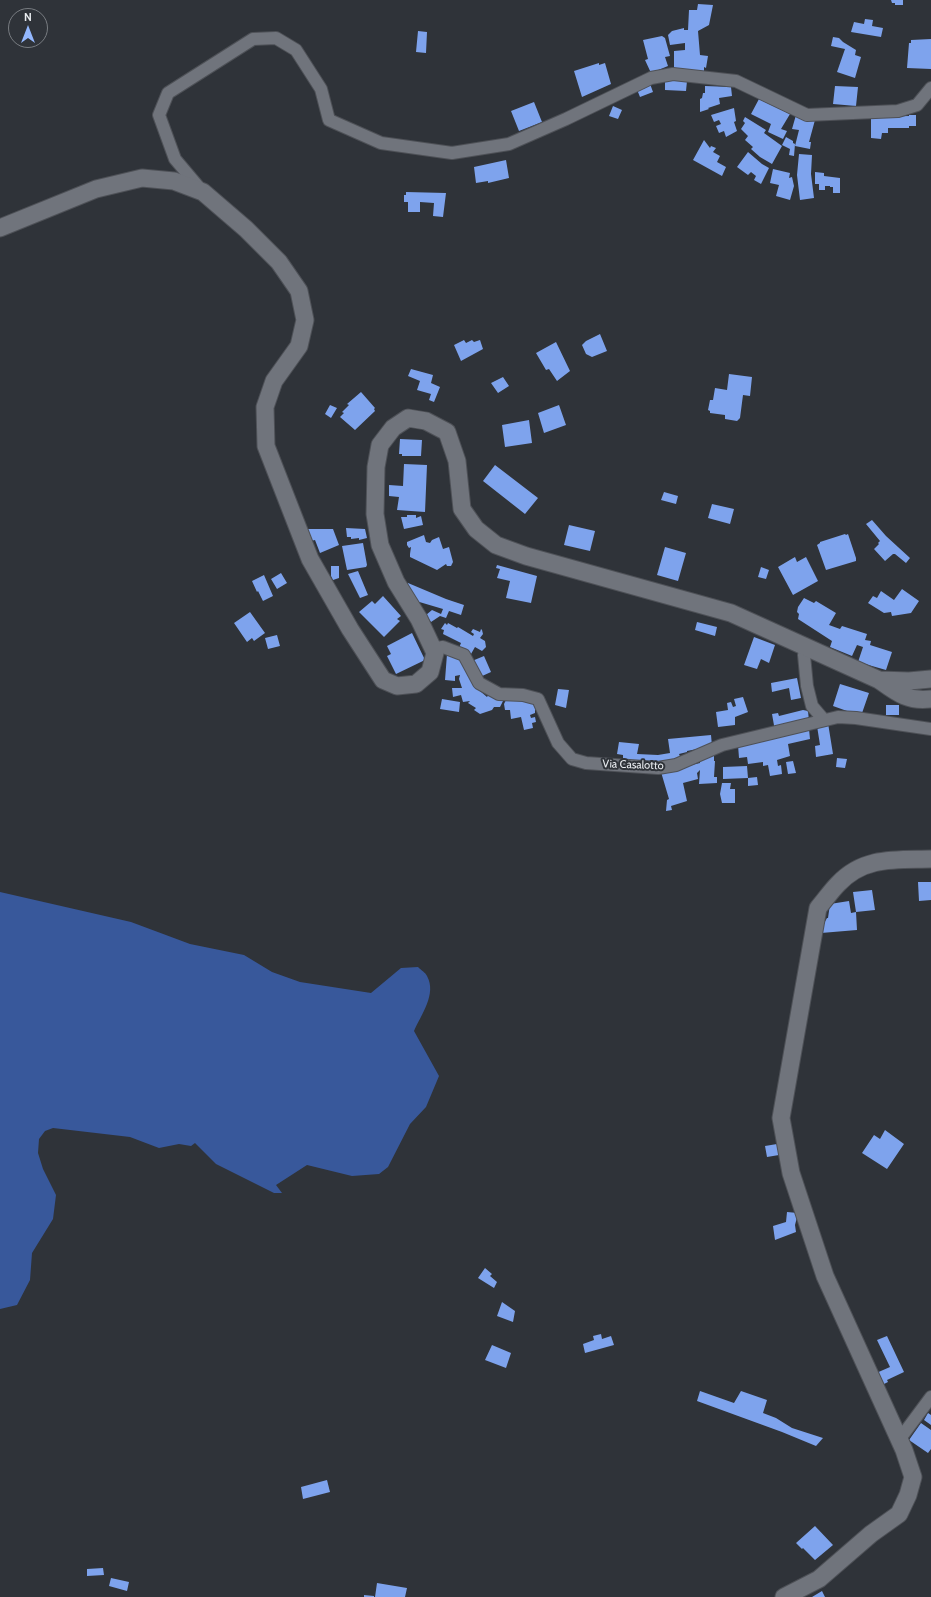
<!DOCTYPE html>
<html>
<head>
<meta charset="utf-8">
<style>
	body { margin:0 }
	#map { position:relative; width:931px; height:1597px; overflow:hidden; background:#2f3339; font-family:Cabin,sans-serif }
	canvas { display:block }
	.north { position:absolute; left:8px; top:8px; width:40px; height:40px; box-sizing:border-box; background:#2f3339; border:1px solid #797d82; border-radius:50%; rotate:0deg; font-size:11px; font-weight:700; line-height:16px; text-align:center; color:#e9ecf0 }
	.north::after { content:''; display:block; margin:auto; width:14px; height:18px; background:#93b7fd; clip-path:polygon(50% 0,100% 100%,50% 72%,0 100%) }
</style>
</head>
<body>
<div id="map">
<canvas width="931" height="1597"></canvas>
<div class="north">N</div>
</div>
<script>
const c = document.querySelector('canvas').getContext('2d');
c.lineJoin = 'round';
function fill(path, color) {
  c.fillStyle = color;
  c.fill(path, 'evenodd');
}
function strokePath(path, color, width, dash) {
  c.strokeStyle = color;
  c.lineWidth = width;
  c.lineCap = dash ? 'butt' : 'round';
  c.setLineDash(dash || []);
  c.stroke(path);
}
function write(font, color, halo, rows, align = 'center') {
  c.font = font + ' Cabin,sans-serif';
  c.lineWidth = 4;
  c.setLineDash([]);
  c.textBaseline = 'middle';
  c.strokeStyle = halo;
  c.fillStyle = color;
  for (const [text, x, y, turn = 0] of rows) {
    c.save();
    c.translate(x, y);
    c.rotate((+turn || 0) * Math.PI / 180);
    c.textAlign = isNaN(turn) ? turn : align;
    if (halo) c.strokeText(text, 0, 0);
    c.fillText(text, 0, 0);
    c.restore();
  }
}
const forest = new Path2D(`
	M 0,892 L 131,922 L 190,944 L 244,955 L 272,972 L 300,982 L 371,993 L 401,968 L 418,967 C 421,970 426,973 427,976 C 437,994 421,1015 414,1031 L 439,1076 L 426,1107 L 410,1124 L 388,1167 L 379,1174 L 352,1176 L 307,1165 L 276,1185 L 282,1193 L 274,1193 L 216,1164 L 195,1143 L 191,1146 L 179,1144 L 159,1148 L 130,1137 L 53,1128 L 45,1131 L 39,1139 L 38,1153 L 43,1169 L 56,1195 L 53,1219 L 32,1253 L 30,1280 L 17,1305 L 0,1309 Z`);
const building = new Path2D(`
	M 891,0 L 903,0 L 903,5 L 895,5 L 895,3 L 892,3 Z
	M 698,4 L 713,5 L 709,25 L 698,31 L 700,55 L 708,56 L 706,68 L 704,67 L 704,73 L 674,70 L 674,51 L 685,50 L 685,43 L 670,45 L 668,35 L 672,31 L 684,28 L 684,30 L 688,30 L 689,10 L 697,10 Z
	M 865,19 L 873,20 L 872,26 L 883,28 L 881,37 L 851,32 L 854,22 L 864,24 Z
	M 418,31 L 427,32 L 426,53 L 416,52 Z
	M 662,36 L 665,38 L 670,56 L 665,57 L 668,66 L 651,73 L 645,60 L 648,59 L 643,40 Z
	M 833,37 L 839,38 L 843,42 L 856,50 L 855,55 L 861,57 L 855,78 L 837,72 L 845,49 L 831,46 Z
	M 931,39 L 931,69 L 907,68 L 909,43 L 911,43 L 911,40 Z
	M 599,63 L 599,65 L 605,63 L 611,84 L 582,97 L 574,71 Z
	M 665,80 L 687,81 L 686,91 L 665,90 Z
	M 649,81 L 653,92 L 640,97 L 636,87 Z
	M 705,86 L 731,87 L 732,96 L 719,98 L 720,104 L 708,108 L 709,109 L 700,112 L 700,99 L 702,98 L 703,93 L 705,93 Z
	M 835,86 L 858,87 L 856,106 L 833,104 Z
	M 759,99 L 790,114 L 781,129 L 787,131 L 783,139 L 768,132 L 771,124 L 751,114 Z
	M 534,102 L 542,122 L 519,131 L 511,111 Z
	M 613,106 L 622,110 L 618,119 L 609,116 Z
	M 734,108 L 736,121 L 734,122 L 737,131 L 726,137 L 724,131 L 719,133 L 716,126 L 721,124 L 719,120 L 714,122 L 711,115 Z
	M 796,115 L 815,120 L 809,142 L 811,142 L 810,149 L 795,146 L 799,130 L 792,129 Z
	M 909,115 L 916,115 L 916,126 L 909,126 L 909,128 L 888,128 L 888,133 L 882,133 L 881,139 L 871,138 L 871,117 L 909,116 Z
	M 745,117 L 766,130 L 764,133 L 782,146 L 772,164 L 760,157 L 751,149 L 753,147 L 745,140 L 748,136 L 741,129 L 745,123 L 743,121 Z
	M 786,137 L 793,141 L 793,143 L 795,144 L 794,156 L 789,155 L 790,149 L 782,145 Z
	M 704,140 L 710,148 L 711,146 L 716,148 L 713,152 L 720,156 L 717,162 L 726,167 L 722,176 L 693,160 Z
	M 748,152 L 762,164 L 769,168 L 761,184 L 754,180 L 756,176 L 751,172 L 748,175 L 737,167 Z
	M 799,154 L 812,155 L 811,174 L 814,198 L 800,200 L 797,175 Z
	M 506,160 L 509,178 L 488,183 L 488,181 L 476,183 L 474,167 Z
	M 773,169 L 790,173 L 789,178 L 792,177 L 794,186 L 790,200 L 776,196 L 779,185 L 770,183 Z
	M 815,172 L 824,173 L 824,176 L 840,178 L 840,193 L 833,193 L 833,187 L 830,187 L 830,186 L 825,186 L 825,190 L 819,190 L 819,184 L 815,184 Z
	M 406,192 L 446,193 L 443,217 L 433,216 L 434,203 L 420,202 L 420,212 L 408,212 L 408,202 L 404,202 L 404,195 L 406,195 Z
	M 600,334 L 607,351 L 592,357 L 586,354 L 582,345 L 586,341 Z
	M 464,340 L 466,343 L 472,340 L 474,342 L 480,340 L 483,349 L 461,361 L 454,345 Z
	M 556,342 L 570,371 L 557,381 L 549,369 L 546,370 L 536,353 Z
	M 411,369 L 433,375 L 431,383 L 440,387 L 434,402 L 429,400 L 431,394 L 417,390 L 420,381 L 408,376 Z
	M 729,374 L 752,377 L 750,396 L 743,395 L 740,418 L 737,421 L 725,419 L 725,415 L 710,413 L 710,411 L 708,410 L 710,400 L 713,400 L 715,388 L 727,390 Z
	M 503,377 L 509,386 L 498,393 L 491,383 Z
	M 361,392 L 375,408 L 374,409 L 375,411 L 355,430 L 340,417 L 344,413 L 342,412 L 349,405 L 347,404 Z
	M 330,405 L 337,408 L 331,418 L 325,414 Z
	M 559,405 L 566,425 L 544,433 L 538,413 Z
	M 529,420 L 532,443 L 505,447 L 502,425 Z
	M 400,439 L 422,440 L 421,456 L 402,456 L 402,454 L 399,454 Z
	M 404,464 L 427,465 L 425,512 L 397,510 L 399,497 L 389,496 L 389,485 L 403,486 Z
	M 495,465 L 538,498 L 525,514 L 483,481 Z
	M 664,492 L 678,496 L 676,504 L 661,500 Z
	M 712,504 L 734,509 L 730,524 L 708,518 Z
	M 407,515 L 416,515 L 416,518 L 421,516 L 423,525 L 404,529 L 401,517 L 407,517 Z
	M 872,520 L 886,536 L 910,558 L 906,563 L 895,554 L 893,554 L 885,561 L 874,549 L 879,544 L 878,543 L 880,541 L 866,524 Z
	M 569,525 L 595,531 L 590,551 L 564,545 Z
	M 346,528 L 365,529 L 367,538 L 359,540 L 359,538 L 351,539 L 351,537 L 347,537 Z
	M 306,529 L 333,529 L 339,545 L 320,553 L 315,540 L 311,541 Z
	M 845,534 L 846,535 L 848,534 L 856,558 L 856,561 L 826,570 L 817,545 L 820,543 L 820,542 Z
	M 424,535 L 426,542 L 430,543 L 432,540 L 439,537 L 443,549 L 449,547 L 453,562 L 451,566 L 447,566 L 446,564 L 437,570 L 410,557 L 410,554 L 411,547 L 409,548 L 407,545 L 407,542 Z
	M 363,543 L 367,565 L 366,567 L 347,570 L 342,546 Z
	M 665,547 L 686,553 L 678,581 L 657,575 Z
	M 795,557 L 797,562 L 806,557 L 818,581 L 793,595 L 778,567 Z
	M 497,565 L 537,576 L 531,603 L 506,598 L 510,581 L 497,578 L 500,569 L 496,568 Z
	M 331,566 L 339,566 L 339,578 L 333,580 L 331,576 Z
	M 761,567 L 769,570 L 766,579 L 758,577 Z
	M 358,571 L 368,595 L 360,598 L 348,574 Z
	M 281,573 L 287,583 L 277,589 L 271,579 Z
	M 264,575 L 273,596 L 263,601 L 258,591 L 257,592 L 252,581 Z
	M 408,583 L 446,599 L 464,605 L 461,615 L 449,611 L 446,618 L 440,616 L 431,622 L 426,615 L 432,610 L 441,614 L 443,609 L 416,601 L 406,585 Z
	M 902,589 L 919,601 L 911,613 L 892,616 L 891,612 L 884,613 L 868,603 L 873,596 L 877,598 L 881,591 L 894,600 Z
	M 383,596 L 401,616 L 397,619 L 400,621 L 384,637 L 359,612 L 372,601 L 375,604 Z
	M 804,598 L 814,603 L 816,601 L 836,613 L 829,625 L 840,629 L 842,626 L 867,634 L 865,640 L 871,641 L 870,645 L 892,652 L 886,670 L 858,662 L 863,647 L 857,645 L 852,656 L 830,647 L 832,641 L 798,619 L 799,614 L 797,612 L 798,607 Z
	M 250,612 L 265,633 L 254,641 L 252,638 L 247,642 L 234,623 Z
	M 697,622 L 717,627 L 715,636 L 695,630 Z
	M 445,623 L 447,625 L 448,623 L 457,628 L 458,627 L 473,636 L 474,634 L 471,632 L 473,629 L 480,632 L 481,629 L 482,630 L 483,634 L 480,638 L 485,641 L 486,647 L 482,651 L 475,647 L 471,654 L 459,648 L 461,643 L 443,634 L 444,630 L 441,629 Z
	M 412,633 L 425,660 L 396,674 L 387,656 L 391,654 L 387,646 Z
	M 277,635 L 280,646 L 268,649 L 265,638 Z
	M 754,637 L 775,645 L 769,663 L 761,659 L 757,669 L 744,665 Z
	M 447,654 L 458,655 L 481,690 L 480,691 L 487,697 L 489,694 L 503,701 L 500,707 L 494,707 L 492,710 L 480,714 L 474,710 L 476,708 L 468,703 L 470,701 L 463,702 L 461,695 L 453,697 L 452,688 L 462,688 L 459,679 L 460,675 L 455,676 L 455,681 L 445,680 Z
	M 484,656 L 491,672 L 480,677 L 472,661 Z
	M 797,678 L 801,698 L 791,700 L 789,688 L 772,692 L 771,683 Z
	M 840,684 L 869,693 L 861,716 L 833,706 Z
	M 558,689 L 569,690 L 566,708 L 555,705 Z
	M 743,697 L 748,712 L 735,717 L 735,725 L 718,727 L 716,712 L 728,710 L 727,703 L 731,702 L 733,707 L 736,706 L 734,699 Z
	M 442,699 L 460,702 L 459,712 L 440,709 Z
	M 526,699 L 533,701 L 536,710 L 535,710 L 535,713 L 530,715 L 531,718 L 535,717 L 536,722 L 532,723 L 533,728 L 524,730 L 521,717 L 511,719 L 510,710 L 505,710 L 504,704 L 506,700 L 517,701 Z
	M 886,705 L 899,705 L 899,715 L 886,715 Z
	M 803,710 L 808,711 L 809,721 L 775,731 L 772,714 L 778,713 L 779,716 Z
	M 828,723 L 833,754 L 816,757 L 815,746 L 820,745 L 817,726 Z
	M 809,729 L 810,739 L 788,744 L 790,756 L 777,760 L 778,766 L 781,765 L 782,774 L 770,776 L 768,765 L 763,766 L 763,762 L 748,764 L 747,757 L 739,758 L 738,745 Z
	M 711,735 L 712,746 L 687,751 L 687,752 L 679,754 L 682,761 L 623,765 L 623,755 L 617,754 L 619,742 L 639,744 L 637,754 L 658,755 L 670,753 L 668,739 Z
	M 711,754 L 714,755 L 714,761 L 715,761 L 714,777 L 717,777 L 717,783 L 699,784 L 700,770 L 697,773 L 698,779 L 683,783 L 687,801 L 671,806 L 672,810 L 666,811 L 667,800 L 669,799 L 661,772 L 700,763 L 700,758 Z
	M 837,758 L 847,759 L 845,768 L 836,767 Z
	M 793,761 L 796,773 L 788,774 L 786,762 Z
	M 747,766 L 748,778 L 723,779 L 723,767 Z
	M 757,777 L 758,785 L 748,786 L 748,778 Z
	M 722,783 L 731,783 L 730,789 L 735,789 L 735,803 L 722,803 L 720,794 Z
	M 918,882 L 931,882 L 931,900 L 919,901 Z
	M 872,890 L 875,910 L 856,912 L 857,930 L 821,933 L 821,929 L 827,918 L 828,918 L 830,904 L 849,901 L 851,913 L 856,912 L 853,892 Z
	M 885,1130 L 904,1144 L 887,1169 L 862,1153 L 874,1135 L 880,1139 Z
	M 777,1144 L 779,1155 L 767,1157 L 765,1146 Z
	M 787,1212 L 798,1213 L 795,1225 L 796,1232 L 775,1240 L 773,1226 L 786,1222 Z
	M 485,1268 L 492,1274 L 490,1276 L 497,1282 L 494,1288 L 478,1278 Z
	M 502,1302 L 515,1311 L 513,1322 L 497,1316 Z
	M 601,1334 L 602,1339 L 611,1336 L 614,1345 L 585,1353 L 583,1344 L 594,1340 L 593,1336 Z
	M 887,1336 L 904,1372 L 887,1380 L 888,1382 L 880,1386 L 874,1374 L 890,1367 L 877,1340 Z
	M 492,1345 L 511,1353 L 506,1368 L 485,1360 Z
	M 700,1391 L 734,1403 L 741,1391 L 767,1400 L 763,1413 L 776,1418 L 792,1428 L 823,1438 L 816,1446 L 782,1432 L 697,1401 Z
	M 928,1413 L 931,1415 L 931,1425 L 924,1420 Z
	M 921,1423 L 931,1430 L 931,1449 L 928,1453 L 909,1440 Z
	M 327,1480 L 330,1492 L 303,1499 L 301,1487 Z
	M 815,1526 L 833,1545 L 815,1560 L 803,1548 L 802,1549 L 796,1543 Z
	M 103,1568 L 104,1575 L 87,1576 L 87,1569 Z
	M 111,1578 L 129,1582 L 127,1591 L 109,1586 Z
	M 377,1583 L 407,1588 L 405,1597 L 375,1597 Z
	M 822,1591 L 825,1597 L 812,1597 Z
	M 364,1595 L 374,1596 L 374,1597 L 364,1597 Z`);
const street = new Path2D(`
	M 202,191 L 175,159 L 159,115 L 168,93 L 253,39 L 276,38 L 296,50 L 321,89 L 329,120 L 381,143 L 452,153 L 509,144 L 566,119 L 651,78 L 673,74 L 736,81 L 807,115 L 898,111 L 917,105 L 931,88
	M 807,648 L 804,655 L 807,686 L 812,706 L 824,720
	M 433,649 L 443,647 L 464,655 L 479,683 L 499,694 L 523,695 L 538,699 L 558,743 L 572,759 L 586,763 L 658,768 L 676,765 L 722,745 L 838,717 L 856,718 L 931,729
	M 899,1440 L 931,1397`);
const secondary = new Path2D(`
	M 0,228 L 96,189 L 142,178 L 174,181 L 203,192 L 246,229 L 279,262 L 299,291 L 305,320 L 299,346 L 274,381 L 265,407 L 266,446 L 310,559 L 350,629 L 383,680 L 397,686 L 416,684 L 430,672 L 435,653 L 419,619 L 396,582 L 380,545 L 375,514 L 376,467 L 380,445 L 393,428 L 408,418 L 426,421 L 447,432 L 457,461 L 462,509 L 476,529 L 496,545 L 526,556 L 731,613 L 879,680 L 909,681 L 931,679
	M 879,680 C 897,693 908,702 931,699
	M 784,1597 L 819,1579 L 871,1534 L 899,1514 L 908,1495 L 913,1477 L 904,1450 L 825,1276 L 791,1173 L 781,1118 L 818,908 C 825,900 831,891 838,884 C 864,856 896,860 931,859`);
const streetNames = [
	["Via Casalotto",633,765,2]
];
fill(forest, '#38589b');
fill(building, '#7ea3ed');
strokePath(street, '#4e5157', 14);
strokePath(secondary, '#4e5157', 19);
strokePath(street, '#70747c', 12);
strokePath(secondary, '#70747c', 17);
write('11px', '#e9ecf0', '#2f3339', streetNames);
</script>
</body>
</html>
